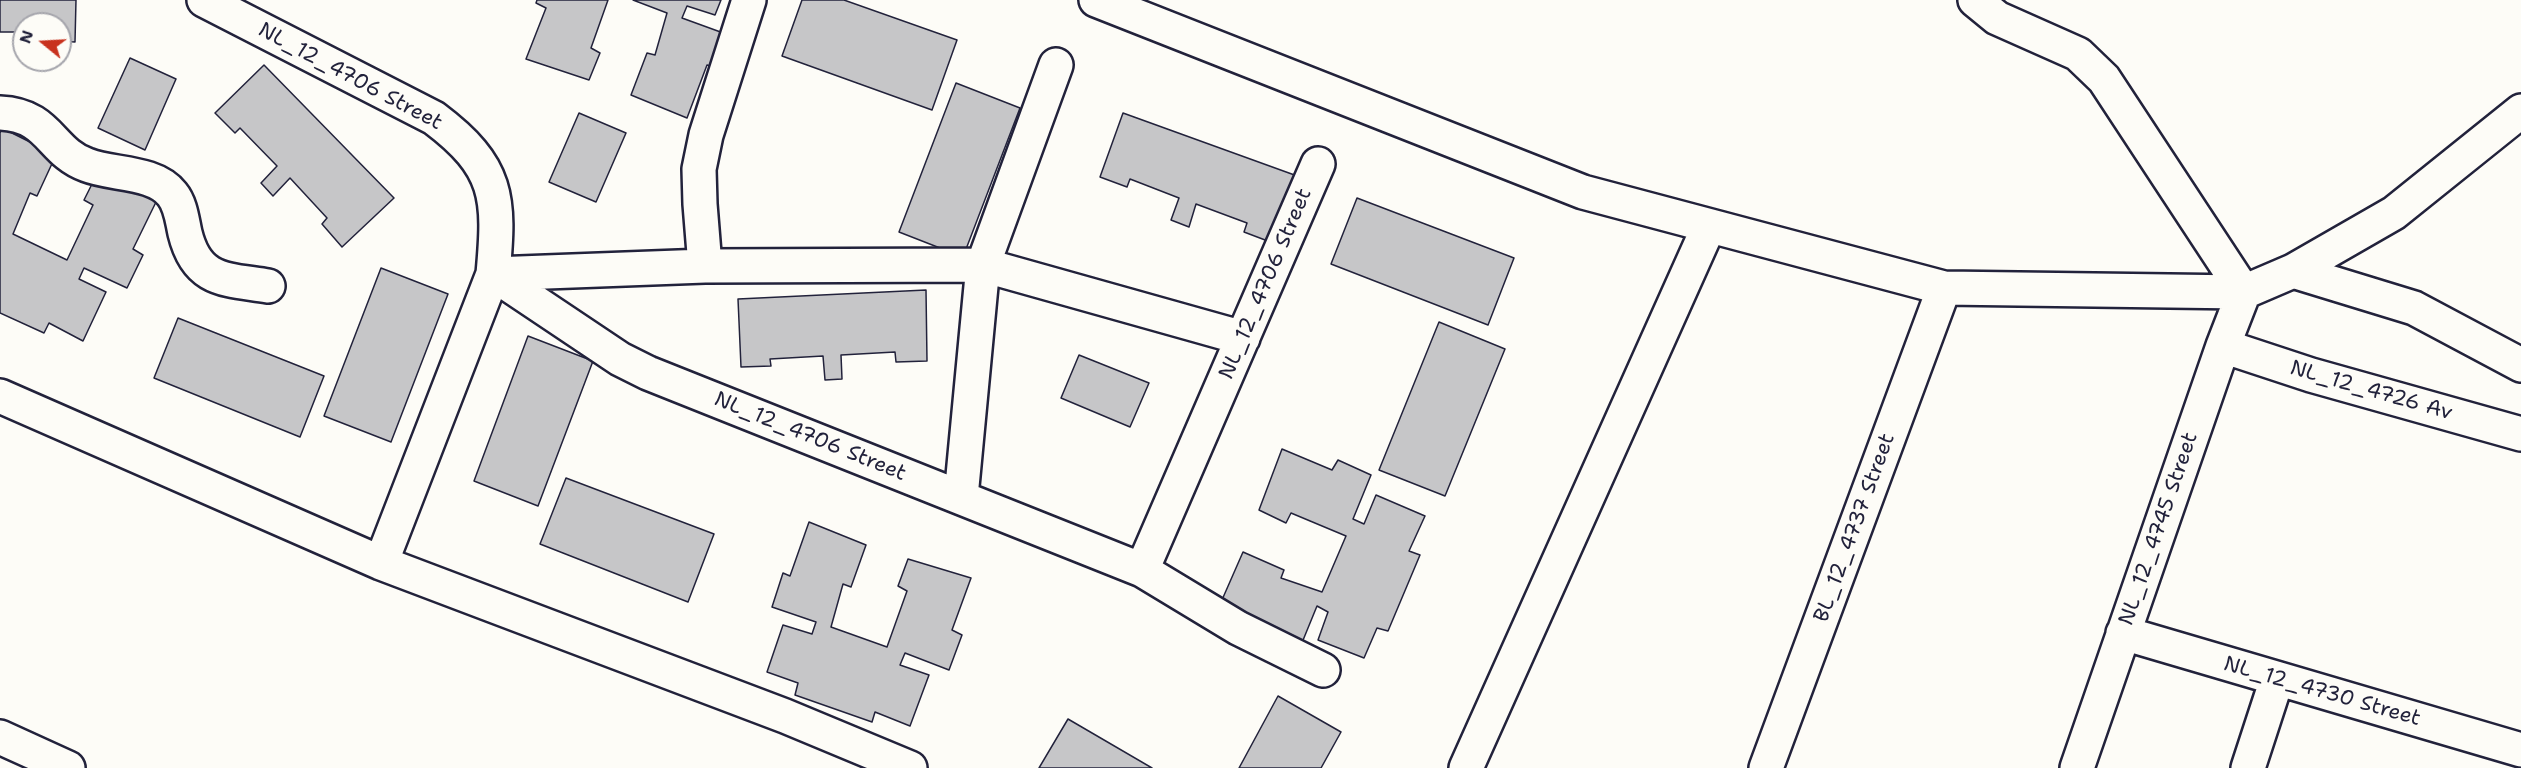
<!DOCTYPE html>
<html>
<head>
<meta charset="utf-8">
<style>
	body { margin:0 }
	#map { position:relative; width:2521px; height:768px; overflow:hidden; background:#fdfcf7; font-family:"Shantell Sans",sans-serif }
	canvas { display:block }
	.north { position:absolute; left:12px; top:12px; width:60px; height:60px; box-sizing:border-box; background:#fdfcf7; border:2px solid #a5a5ac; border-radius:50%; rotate:288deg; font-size:16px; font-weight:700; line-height:24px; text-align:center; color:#22223b }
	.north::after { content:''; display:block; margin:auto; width:21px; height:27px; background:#c8321e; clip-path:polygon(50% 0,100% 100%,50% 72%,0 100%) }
</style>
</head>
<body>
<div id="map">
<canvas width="2521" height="768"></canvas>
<div class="north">N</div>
</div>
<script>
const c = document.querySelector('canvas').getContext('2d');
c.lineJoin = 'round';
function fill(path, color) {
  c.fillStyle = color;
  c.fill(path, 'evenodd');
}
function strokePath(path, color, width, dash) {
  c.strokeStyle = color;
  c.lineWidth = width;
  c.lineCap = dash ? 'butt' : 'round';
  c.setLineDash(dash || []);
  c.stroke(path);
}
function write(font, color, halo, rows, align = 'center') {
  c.font = font + ' "Shantell Sans",sans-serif';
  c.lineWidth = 5;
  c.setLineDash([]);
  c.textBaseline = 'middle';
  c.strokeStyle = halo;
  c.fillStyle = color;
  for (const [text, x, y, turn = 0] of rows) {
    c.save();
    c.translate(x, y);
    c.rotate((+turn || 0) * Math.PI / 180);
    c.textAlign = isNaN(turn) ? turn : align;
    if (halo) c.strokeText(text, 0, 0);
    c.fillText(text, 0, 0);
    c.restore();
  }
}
const building = new Path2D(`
	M 0,0 L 76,0 L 75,42 L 60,41 L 60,24 L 24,24 L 24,32 L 0,32 Z
	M 537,0 L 608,0 L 591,48 L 600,53 L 589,80 L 526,59 L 546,8 L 536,3 Z
	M 633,0 L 721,0 L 715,15 L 687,6 L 682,18 L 726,34 L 715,67 L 707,65 L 687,118 L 631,95 L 647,53 L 655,55 L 667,13 Z
	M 802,0 L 844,0 L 957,40 L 932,110 L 782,56 Z
	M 130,58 L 176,79 L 145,150 L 98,128 Z
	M 264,65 L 394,198 L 342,247 L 322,224 L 327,218 L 290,178 L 273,196 L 261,183 L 277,166 L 240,128 L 235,133 L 215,113 Z
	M 956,83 L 1020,108 L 963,257 L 899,232 Z
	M 579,113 L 626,133 L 596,202 L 549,182 Z
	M 1123,113 L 1300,177 L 1273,243 L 1244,232 L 1247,223 L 1196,204 L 1189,227 L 1171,220 L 1179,198 L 1130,179 L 1127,187 L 1100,177 Z
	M 2,128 L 56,155 L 37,196 L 30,193 L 13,234 L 67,260 L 93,205 L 84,200 L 97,174 L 157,200 L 133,249 L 143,255 L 127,288 L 84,268 L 79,279 L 106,292 L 83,341 L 49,323 L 44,333 L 0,313 L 0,133 Z
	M 1357,198 L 1514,258 L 1488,325 L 1331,264 Z
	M 381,268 L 448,294 L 391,442 L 324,416 Z
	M 926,290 L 927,361 L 896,362 L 895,352 L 841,355 L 842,379 L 825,380 L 823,356 L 770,359 L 771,366 L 741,367 L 738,299 Z
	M 178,318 L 324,376 L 300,437 L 154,378 Z
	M 1439,322 L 1505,349 L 1445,496 L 1379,470 Z
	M 528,336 L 593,361 L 538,506 L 474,481 Z
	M 1079,355 L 1149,383 L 1130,427 L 1061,398 Z
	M 1282,449 L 1332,470 L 1338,460 L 1371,475 L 1353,519 L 1364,524 L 1376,495 L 1425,516 L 1409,551 L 1420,555 L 1388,631 L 1377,628 L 1364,658 L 1318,640 L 1328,612 L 1317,606 L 1299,650 L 1218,609 L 1243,552 L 1284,570 L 1281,578 L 1322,592 L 1346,536 L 1291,513 L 1286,523 L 1259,510 Z
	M 566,478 L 714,534 L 688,602 L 540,544 Z
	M 809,522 L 866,545 L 851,587 L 843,584 L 831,627 L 887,647 L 907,591 L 898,586 L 908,559 L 971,578 L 952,630 L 962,635 L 949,670 L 905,653 L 900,665 L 929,675 L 910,726 L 875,712 L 872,722 L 795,695 L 798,683 L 767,672 L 783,625 L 812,634 L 816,622 L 772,607 L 783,573 L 790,576 Z
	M 1278,696 L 1341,732 L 1321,768 L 1239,768 Z
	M 1068,719 L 1152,768 L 1039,768 Z`);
const minor = new Path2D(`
	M 204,0 L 434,118 C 499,167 500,197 493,274 L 381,563
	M 1096,0 L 1583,192 L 1944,288 L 2244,292 L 2223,346 L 2077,768
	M 1975,0 L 1997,18 L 2078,54 L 2104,79 L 2244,292 L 2293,271 L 2394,213 L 2521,111
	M 0,113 C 50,115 50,152 87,165 C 112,175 154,171 172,194 C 181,205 182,220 185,233 C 197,282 225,279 268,286
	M 705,266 L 700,204 L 699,169 L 706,135 L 749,0
	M 2293,271 L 2414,308 L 2521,365
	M 493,274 L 620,359 L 648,373 L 1142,570 L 1238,628 L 1323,670
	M 493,274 L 705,266 L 983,265 L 1056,65
	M 2223,346 L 2311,375 L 2521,434
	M 0,396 L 381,563 L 785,716 L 910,768
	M 961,497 L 983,265 L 1243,338
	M 1142,570 L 1318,164
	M 2123,633 L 2521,750
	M 0,737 L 68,768
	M 1466,768 L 1709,226
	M 1766,768 L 1944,288
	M 2248,768 L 2277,679`);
const streetNames = [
	["NL_12_4706 Street",350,77,28],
	["NL_12_4706 Street",1266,284,-67],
	["NL_12_4726 Av",2371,391,16],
	["NL_12_4706 Street",810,437,22],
	["BL_12_4737 Street",1855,528,-70],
	["NL_12_4745 Street",2159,529,-71],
	["NL_12_4730 Street",2322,692,16]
];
fill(building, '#c6c6c8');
strokePath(building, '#22223b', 1.5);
strokePath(minor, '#22223b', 38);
strokePath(minor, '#fdfcf7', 33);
write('21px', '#22223b', '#fdfcf7', streetNames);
</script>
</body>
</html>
